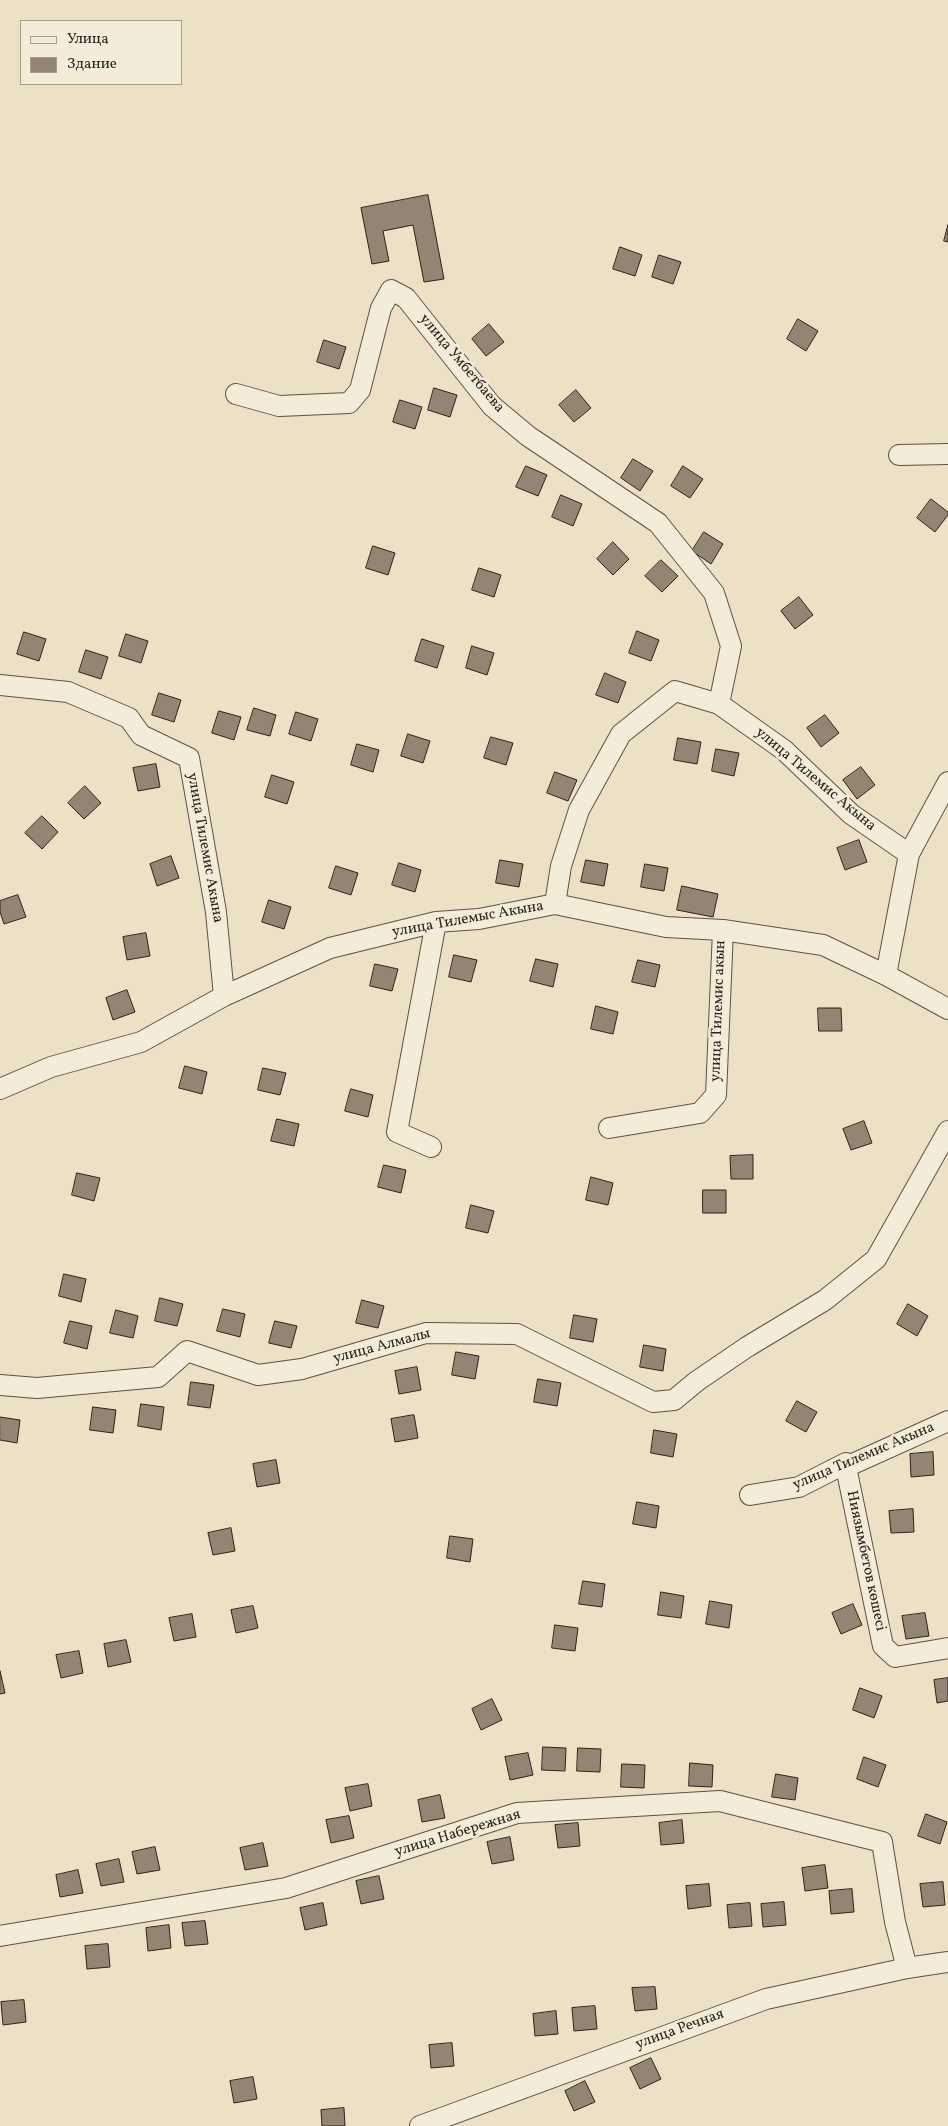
<!DOCTYPE html>
<html>
<head>
<meta charset="utf-8">
<style>
	body { margin:0 }
	#map { position:relative; width:948px; height:2126px; overflow:hidden; background:#ece1c4; font-family:Vollkorn,serif }
	canvas { display:block }
	.legend { position:absolute; left:20px; top:20px; width:162px; height:65px; box-sizing:border-box; background:#f3ecd9; border:1px solid #a59b8d; margin:0; padding:6px 9px; list-style:none; font-size:15px; color:#30211c }
	.legend li { display:flex; align-items:center; gap:10px; height:25px }
	.legend b { width:25px; border:1px solid #a59b8d }
</style>
</head>
<body>
<div id="map">
<canvas width="948" height="2126"></canvas>
<ul class="legend">
<li><b style="height:6px;background:#f3ecd9"></b>Улица</li>
<li><b style="height:14px;background:#928573"></b>Здание</li>
</ul>
</div>
<script>
const c = document.querySelector('canvas').getContext('2d');
c.lineJoin = 'round';
function fill(path, color) {
  c.fillStyle = color;
  c.fill(path, 'evenodd');
}
function strokePath(path, color, width, dash) {
  c.strokeStyle = color;
  c.lineWidth = width;
  c.lineCap = dash ? 'butt' : 'round';
  c.setLineDash(dash || []);
  c.stroke(path);
}
function write(font, color, halo, rows, align = 'center') {
  c.font = font + ' Vollkorn,serif';
  c.lineWidth = 5;
  c.setLineDash([]);
  c.textBaseline = 'middle';
  c.strokeStyle = halo;
  c.fillStyle = color;
  for (const [text, x, y, turn = 0] of rows) {
    c.save();
    c.translate(x, y);
    c.rotate((+turn || 0) * Math.PI / 180);
    c.textAlign = isNaN(turn) ? turn : align;
    if (halo) c.strokeText(text, 0, 0);
    c.fillText(text, 0, 0);
    c.restore();
  }
}
const building = new Path2D(`
	M 428,195 L 444,279 L 424,282 L 413,225 L 383,231 L 389,261 L 372,264 L 361,208 Z
	M 948,225 L 948,242 L 944,241 Z
	M 620,247 L 642,255 L 635,276 L 613,269 Z
	M 659,255 L 681,262 L 673,284 L 652,277 Z
	M 798,319 L 818,331 L 806,351 L 787,339 Z
	M 489,324 L 504,342 L 486,356 L 472,339 Z
	M 324,340 L 346,347 L 339,369 L 317,362 Z
	M 434,388 L 457,395 L 450,417 L 428,410 Z
	M 576,390 L 591,408 L 574,422 L 559,405 Z
	M 400,400 L 422,407 L 415,429 L 393,422 Z
	M 633,459 L 653,471 L 640,491 L 621,478 Z
	M 526,466 L 547,475 L 538,496 L 516,487 Z
	M 683,466 L 703,479 L 690,498 L 671,486 Z
	M 561,495 L 582,504 L 573,526 L 552,517 Z
	M 931,499 L 948,512 L 948,515 L 935,532 L 917,518 Z
	M 704,532 L 723,544 L 711,564 L 692,551 Z
	M 613,542 L 629,559 L 613,575 L 597,559 Z
	M 373,546 L 395,553 L 388,575 L 366,568 Z
	M 661,560 L 678,576 L 662,592 L 645,576 Z
	M 479,568 L 501,575 L 494,597 L 472,590 Z
	M 799,597 L 813,615 L 795,629 L 781,611 Z
	M 637,631 L 659,640 L 651,661 L 629,653 Z
	M 24,632 L 46,639 L 39,661 L 17,654 Z
	M 126,634 L 148,641 L 141,663 L 119,656 Z
	M 422,639 L 444,646 L 437,668 L 415,661 Z
	M 472,646 L 494,653 L 487,675 L 466,668 Z
	M 86,650 L 108,657 L 101,679 L 79,672 Z
	M 605,673 L 626,682 L 618,703 L 596,695 Z
	M 159,693 L 181,700 L 174,722 L 152,715 Z
	M 254,708 L 276,715 L 270,736 L 247,730 Z
	M 219,711 L 241,717 L 234,740 L 212,733 Z
	M 296,712 L 318,719 L 311,741 L 289,734 Z
	M 825,715 L 839,733 L 821,747 L 807,728 Z
	M 408,734 L 430,741 L 423,763 L 401,756 Z
	M 491,737 L 513,743 L 506,765 L 484,758 Z
	M 678,738 L 701,742 L 697,764 L 674,760 Z
	M 357,744 L 379,750 L 373,772 L 351,765 Z
	M 716,749 L 739,753 L 734,776 L 712,771 Z
	M 156,764 L 160,787 L 138,791 L 133,768 Z
	M 861,767 L 875,785 L 857,799 L 843,780 Z
	M 555,772 L 577,780 L 568,801 L 547,793 Z
	M 272,775 L 294,782 L 287,804 L 265,797 Z
	M 85,786 L 101,803 L 84,819 L 68,803 Z
	M 42,816 L 58,832 L 42,849 L 25,833 Z
	M 859,840 L 867,862 L 845,870 L 837,848 Z
	M 171,856 L 179,878 L 157,886 L 150,864 Z
	M 500,860 L 523,864 L 519,887 L 496,883 Z
	M 586,860 L 608,864 L 604,886 L 581,882 Z
	M 399,863 L 421,870 L 415,892 L 392,885 Z
	M 645,864 L 668,868 L 664,891 L 641,887 Z
	M 336,866 L 358,873 L 351,895 L 329,888 Z
	M 682,886 L 718,894 L 713,917 L 677,910 Z
	M 18,895 L 26,917 L 4,924 L 0,912 L 0,901 Z
	M 269,900 L 291,907 L 284,929 L 262,922 Z
	M 146,933 L 150,956 L 127,960 L 123,937 Z
	M 454,955 L 477,960 L 471,982 L 449,977 Z
	M 536,959 L 558,964 L 553,987 L 530,981 Z
	M 638,960 L 660,965 L 655,987 L 632,982 Z
	M 375,964 L 398,969 L 392,991 L 370,986 Z
	M 127,990 L 135,1012 L 113,1020 L 106,998 Z
	M 596,1006 L 618,1012 L 613,1034 L 591,1029 Z
	M 818,1008 L 841,1008 L 842,1031 L 819,1031 Z
	M 185,1066 L 207,1072 L 202,1094 L 179,1088 Z
	M 263,1068 L 286,1073 L 280,1095 L 258,1090 Z
	M 351,1089 L 373,1095 L 368,1117 L 345,1111 Z
	M 277,1119 L 299,1124 L 294,1146 L 271,1141 Z
	M 864,1121 L 872,1143 L 851,1150 L 843,1129 Z
	M 753,1155 L 753,1179 L 731,1179 L 730,1156 Z
	M 384,1165 L 406,1170 L 401,1193 L 378,1187 Z
	M 77,1173 L 100,1178 L 94,1201 L 72,1195 Z
	M 591,1177 L 613,1183 L 608,1205 L 586,1200 Z
	M 703,1190 L 726,1190 L 726,1213 L 703,1213 Z
	M 471,1205 L 494,1211 L 488,1233 L 466,1228 Z
	M 64,1274 L 86,1279 L 81,1302 L 59,1296 Z
	M 160,1298 L 183,1304 L 177,1326 L 155,1321 Z
	M 362,1300 L 384,1306 L 378,1328 L 356,1323 Z
	M 908,1304 L 928,1316 L 917,1336 L 897,1324 Z
	M 223,1309 L 245,1314 L 240,1337 L 217,1331 Z
	M 116,1310 L 138,1316 L 133,1338 L 110,1333 Z
	M 574,1315 L 597,1319 L 593,1342 L 570,1338 Z
	M 70,1321 L 92,1326 L 87,1349 L 64,1343 Z
	M 275,1321 L 297,1326 L 291,1348 L 269,1343 Z
	M 644,1345 L 666,1349 L 663,1371 L 640,1367 Z
	M 456,1352 L 479,1356 L 475,1379 L 452,1375 Z
	M 417,1367 L 421,1390 L 399,1394 L 395,1371 Z
	M 538,1379 L 561,1383 L 557,1406 L 534,1402 Z
	M 191,1382 L 214,1385 L 210,1408 L 188,1405 Z
	M 797,1401 L 817,1412 L 806,1432 L 786,1421 Z
	M 141,1404 L 164,1407 L 161,1430 L 138,1426 Z
	M 93,1407 L 116,1410 L 113,1433 L 90,1430 Z
	M 414,1415 L 418,1438 L 395,1442 L 391,1419 Z
	M 0,1417 L 20,1420 L 17,1443 L 0,1440 Z
	M 654,1430 L 677,1434 L 673,1457 L 651,1453 Z
	M 933,1452 L 934,1475 L 911,1477 L 910,1454 Z
	M 276,1460 L 280,1483 L 257,1487 L 253,1464 Z
	M 637,1502 L 659,1506 L 656,1528 L 633,1524 Z
	M 913,1509 L 914,1532 L 891,1533 L 889,1511 Z
	M 231,1528 L 235,1551 L 213,1555 L 208,1533 Z
	M 450,1536 L 473,1539 L 470,1562 L 447,1558 Z
	M 583,1581 L 605,1584 L 602,1607 L 579,1604 Z
	M 661,1592 L 684,1596 L 681,1618 L 658,1615 Z
	M 710,1601 L 732,1605 L 729,1628 L 706,1624 Z
	M 853,1604 L 862,1625 L 841,1634 L 832,1613 Z
	M 253,1606 L 258,1628 L 236,1633 L 231,1610 Z
	M 925,1613 L 929,1636 L 906,1639 L 902,1616 Z
	M 192,1614 L 196,1637 L 174,1641 L 169,1618 Z
	M 555,1625 L 578,1628 L 575,1651 L 552,1648 Z
	M 126,1640 L 131,1662 L 108,1667 L 104,1644 Z
	M 79,1651 L 83,1673 L 61,1678 L 56,1655 Z
	M 0,1671 L 5,1693 L 0,1694 Z
	M 948,1678 L 948,1701 L 937,1703 L 934,1680 Z
	M 860,1688 L 882,1696 L 874,1718 L 853,1710 Z
	M 492,1699 L 502,1720 L 481,1730 L 472,1709 Z
	M 543,1747 L 566,1748 L 565,1771 L 542,1770 Z
	M 578,1748 L 601,1749 L 600,1772 L 577,1771 Z
	M 528,1753 L 533,1775 L 510,1780 L 505,1757 Z
	M 864,1757 L 886,1765 L 878,1787 L 857,1779 Z
	M 690,1763 L 713,1765 L 712,1787 L 689,1786 Z
	M 622,1764 L 645,1765 L 644,1788 L 621,1787 Z
	M 776,1774 L 798,1778 L 795,1800 L 772,1797 Z
	M 368,1784 L 372,1806 L 350,1811 L 345,1788 Z
	M 440,1795 L 445,1818 L 422,1822 L 418,1800 Z
	M 926,1814 L 947,1822 L 940,1844 L 918,1836 Z
	M 349,1816 L 354,1838 L 331,1843 L 326,1820 Z
	M 682,1820 L 684,1843 L 661,1845 L 659,1823 Z
	M 578,1823 L 580,1846 L 558,1848 L 555,1825 Z
	M 510,1837 L 514,1860 L 492,1864 L 487,1842 Z
	M 263,1843 L 268,1866 L 245,1870 L 240,1848 Z
	M 155,1847 L 160,1870 L 137,1874 L 132,1852 Z
	M 119,1859 L 124,1882 L 101,1886 L 96,1864 Z
	M 825,1865 L 828,1888 L 805,1891 L 802,1868 Z
	M 78,1870 L 83,1893 L 60,1897 L 56,1875 Z
	M 379,1876 L 384,1899 L 361,1904 L 356,1881 Z
	M 943,1882 L 945,1905 L 923,1907 L 920,1884 Z
	M 709,1884 L 711,1906 L 688,1909 L 686,1886 Z
	M 852,1889 L 854,1912 L 831,1914 L 829,1891 Z
	M 784,1902 L 786,1925 L 763,1927 L 761,1904 Z
	M 323,1903 L 327,1925 L 305,1930 L 300,1908 Z
	M 750,1903 L 752,1926 L 729,1928 L 727,1905 Z
	M 205,1921 L 208,1944 L 185,1946 L 182,1923 Z
	M 169,1925 L 171,1948 L 148,1951 L 146,1928 Z
	M 108,1944 L 110,1967 L 87,1969 L 85,1946 Z
	M 655,1987 L 657,2009 L 635,2011 L 632,1988 Z
	M 24,2000 L 26,2022 L 3,2025 L 1,2002 Z
	M 595,2006 L 597,2029 L 574,2031 L 572,2008 Z
	M 556,2011 L 558,2034 L 535,2036 L 533,2014 Z
	M 452,2043 L 454,2066 L 431,2068 L 429,2045 Z
	M 651,2058 L 661,2079 L 640,2089 L 630,2068 Z
	M 253,2077 L 257,2099 L 234,2103 L 230,2081 Z
	M 585,2081 L 595,2102 L 574,2111 L 565,2091 Z
	M 344,2108 L 345,2126 L 322,2126 L 321,2110 Z`);
const minor = new Path2D(`
	M 236,394 L 279,406 L 349,403 L 360,390 L 381,308 L 391,290 L 406,298 L 492,406 L 528,436 L 658,523 L 714,593 L 731,646 L 719,704
	M 899,455 L 948,454
	M 0,685 L 68,692 L 129,718 L 141,735 L 189,758 L 216,912 L 224,996
	M 909,854 L 948,782
	M 555,904 L 561,866 L 579,810 L 621,734 L 675,691 L 719,704 L 784,750 L 851,814 L 909,854 L 886,975
	M 0,1089 L 51,1067 L 141,1042 L 224,996 L 330,948 L 436,922 L 479,919 L 555,904 L 666,927 L 723,930 L 823,945 L 886,975 L 948,1009
	M 609,1128 L 700,1113 L 716,1095 L 723,930
	M 431,1147 L 397,1132 L 436,922
	M 0,1385 L 37,1388 L 158,1377 L 187,1351 L 258,1375 L 302,1369 L 426,1333 L 517,1334 L 653,1402 L 674,1400 L 697,1381 L 747,1347 L 825,1300 L 876,1259 L 948,1131
	M 846,1467 L 883,1646 L 895,1657 L 948,1648
	M 750,1495 L 799,1487 L 846,1463 L 846,1467 L 948,1421
	M 0,1936 L 286,1888 L 517,1813 L 720,1801 L 882,1842 L 895,1922 L 907,1968
	M 420,2126 L 766,1999 L 907,1968 L 948,1962`);
const streetNames = [
	["улица Умбетбаева",461,364,50],
	["улица Тилемис Акына",815,780,40],
	["улица Тилемис Акына",204,848,80],
	["улица Тилемыс Акына",468,920,-10],
	["улица Тилемис акын",719,1011,-88],
	["улица Алмалы",382,1347,-15],
	["улица Тилемис Акына",864,1457,-23],
	["Ниязымбетов көшесі",865,1561,78],
	["улица Набережная",458,1834,-17],
	["улица Речная",680,2030,-20]
];
fill(building, '#928573');
strokePath(building, '#30211c', 1);
strokePath(minor, '#5f5146', 22);
strokePath(minor, '#f3ecd9', 20);
write('15px', '#30211c', '#f3ecd9', streetNames);
</script>
</body>
</html>
